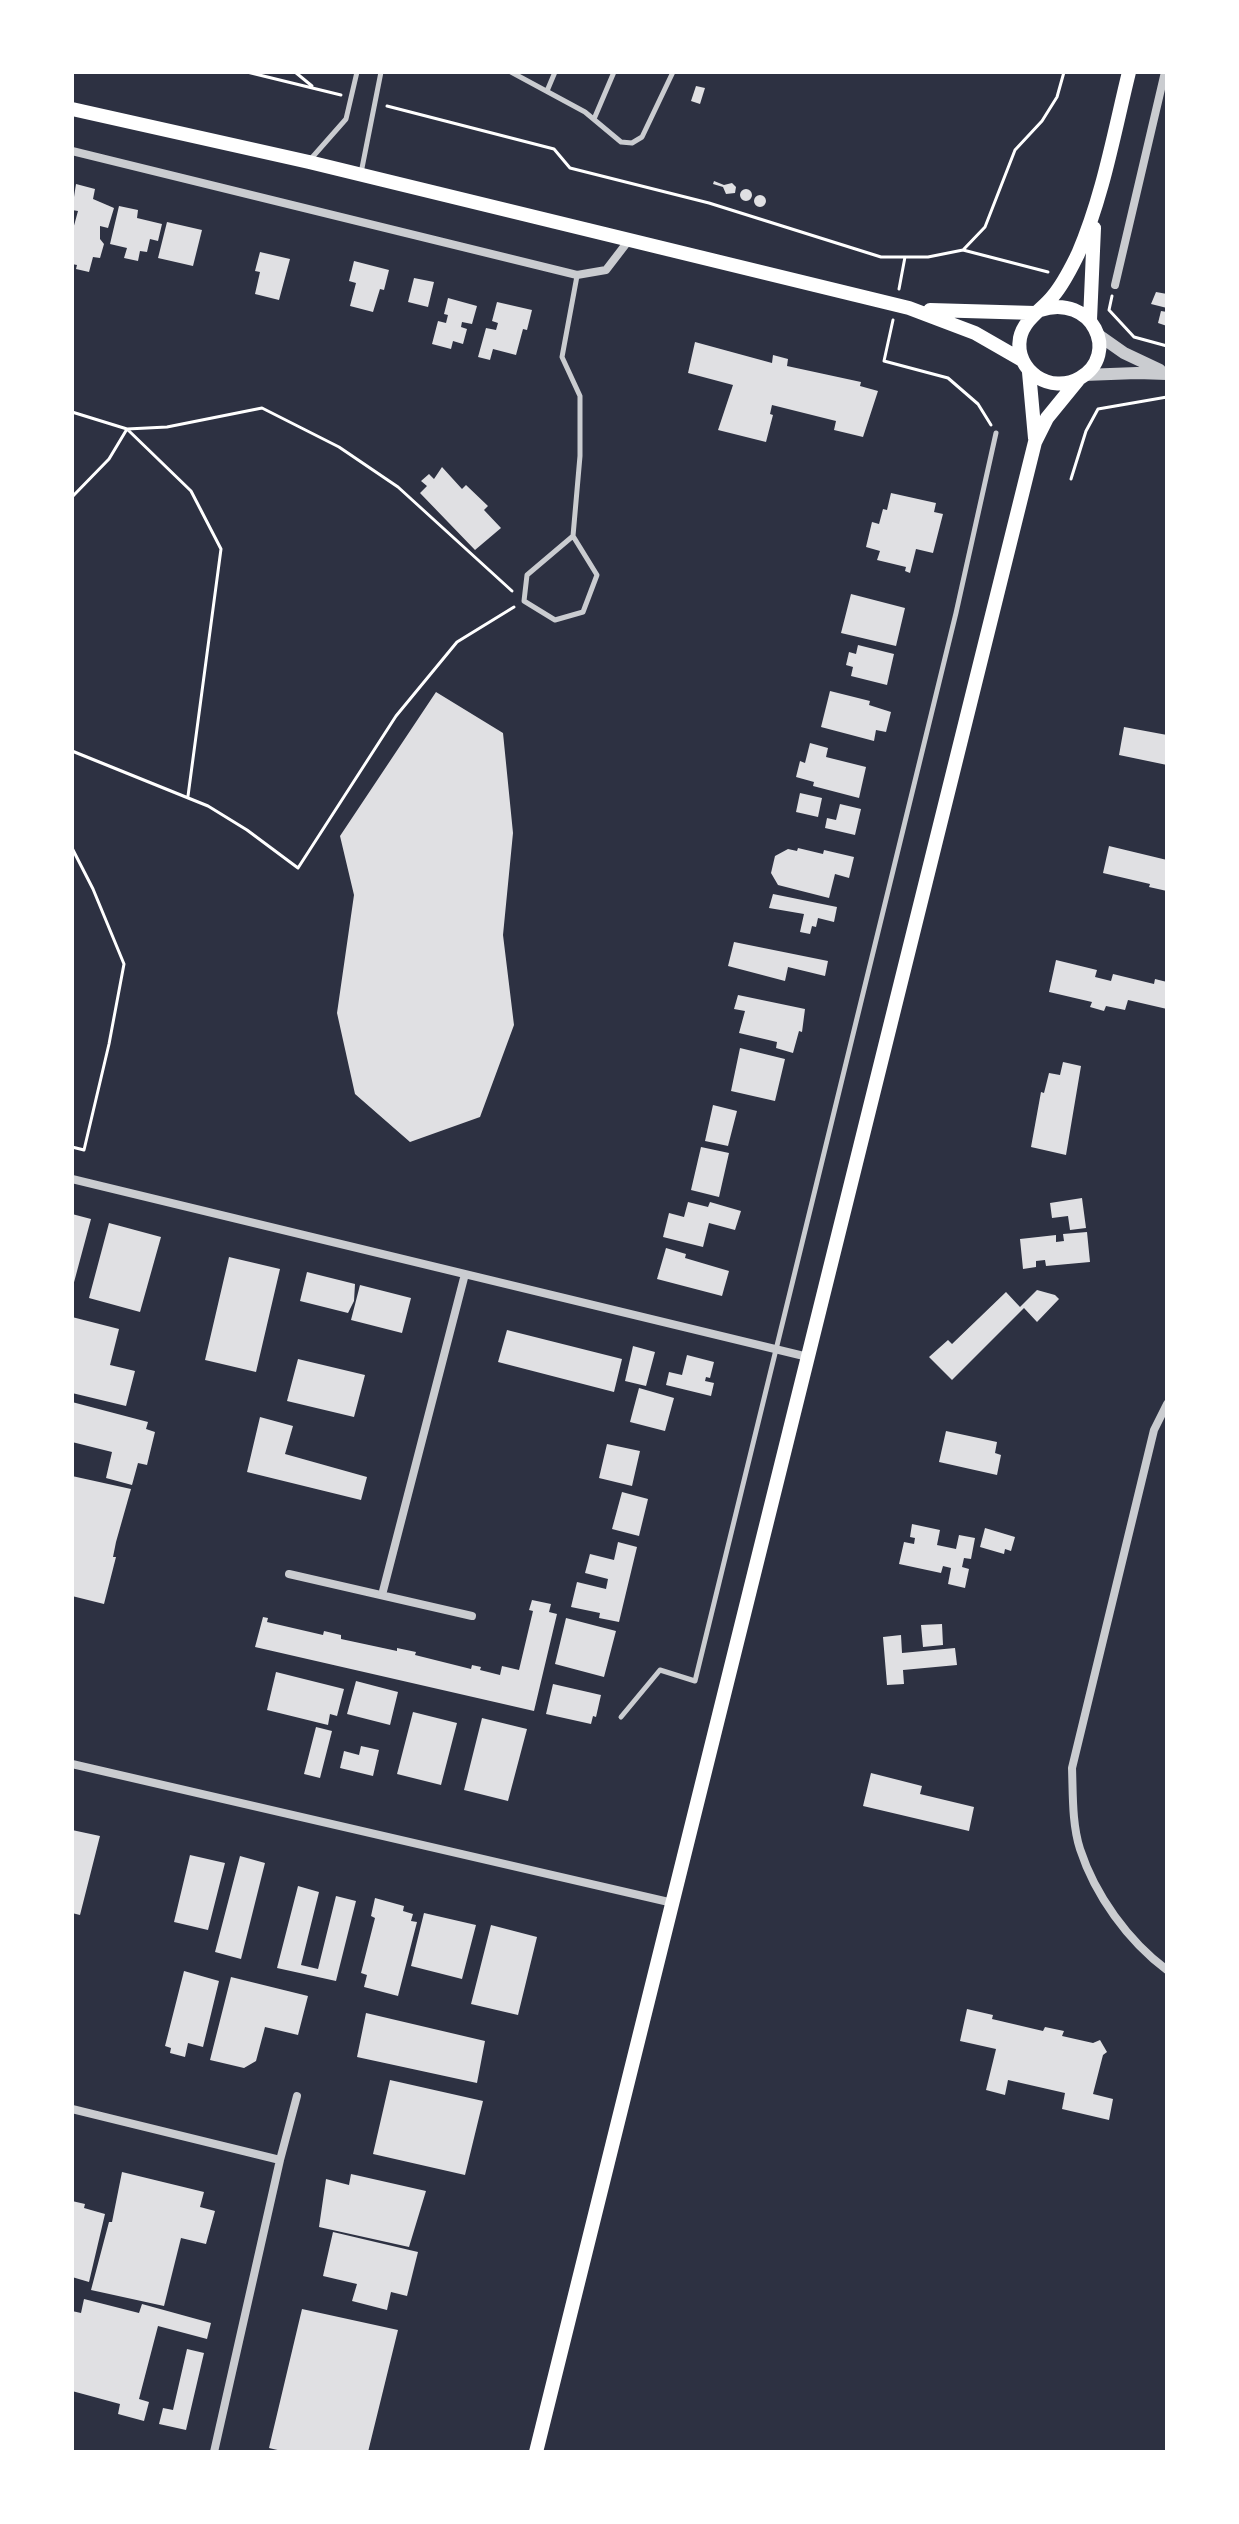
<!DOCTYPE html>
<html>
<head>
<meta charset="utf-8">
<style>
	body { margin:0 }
	#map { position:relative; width:1239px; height:2524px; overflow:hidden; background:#2d3142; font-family:"Source Sans 3",sans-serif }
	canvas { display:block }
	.frame { position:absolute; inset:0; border:74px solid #fff; pointer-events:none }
</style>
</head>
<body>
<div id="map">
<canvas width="1239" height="2524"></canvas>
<div class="frame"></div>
</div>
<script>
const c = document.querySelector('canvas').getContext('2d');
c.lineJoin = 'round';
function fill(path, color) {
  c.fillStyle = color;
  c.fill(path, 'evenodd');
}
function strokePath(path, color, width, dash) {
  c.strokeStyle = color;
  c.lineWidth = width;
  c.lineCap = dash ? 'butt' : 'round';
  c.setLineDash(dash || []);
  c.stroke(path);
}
const building = new Path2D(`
	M 696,86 L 705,88 L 700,104 L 691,101 Z
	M 714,181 L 724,185 L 732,183 L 736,187 L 735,193 L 726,194 L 723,187 L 713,184 Z
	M 76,184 L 95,189 L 93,199 L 114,208 L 108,228 L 100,226 L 100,239 L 104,244 L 100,258 L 93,257 L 89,272 L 76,269 L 77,265 L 72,264 L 72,233 L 78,211 L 72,210 Z
	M740 195a6 6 0 1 1 12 0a6 6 0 1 1-12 0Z
	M754 201a6 6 0 1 1 12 0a6 6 0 1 1-12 0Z
	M 119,206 L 138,210 L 137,218 L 162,224 L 158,241 L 150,239 L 147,252 L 140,251 L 138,261 L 124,258 L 127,248 L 110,244 Z
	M 167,222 L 202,230 L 193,266 L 158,258 Z
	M 260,252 L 290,259 L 279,300 L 255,294 L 260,272 L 255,271 Z
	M 354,261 L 389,270 L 384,290 L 380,289 L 373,312 L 350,306 L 356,283 L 349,281 Z
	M 414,278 L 434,282 L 428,307 L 408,302 Z
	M 1156,292 L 1167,294 L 1167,308 L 1151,304 Z
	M 448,298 L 477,306 L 472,324 L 462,322 L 461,327 L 467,329 L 463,344 L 453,341 L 451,349 L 432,344 L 438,321 L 446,323 L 448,315 L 444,314 Z
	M 497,302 L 532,310 L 527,330 L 523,329 L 516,355 L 493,349 L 490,360 L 478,357 L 486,328 L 496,330 L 498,323 L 492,321 Z
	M 1161,311 L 1167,312 L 1167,326 L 1158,323 Z
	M 695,342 L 772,363 L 773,355 L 788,359 L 787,366 L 861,382 L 860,386 L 878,391 L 863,437 L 834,430 L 836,421 L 772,405 L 770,414 L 773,415 L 766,442 L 718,430 L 733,385 L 688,373 Z
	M 442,467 L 462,489 L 466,485 L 488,506 L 484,510 L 501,528 L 475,550 L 420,493 L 427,486 L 421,481 L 429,474 L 434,479 Z
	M 891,493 L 936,503 L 934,512 L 943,514 L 933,553 L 916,549 L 910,573 L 905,571 L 906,567 L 877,560 L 880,551 L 866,547 L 872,522 L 879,524 L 883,509 L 887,510 Z
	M 851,594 L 905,608 L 896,646 L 841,633 Z
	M 858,645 L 894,654 L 887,685 L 851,676 L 853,667 L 846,665 L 849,652 L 856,654 Z
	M 830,691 L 870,701 L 869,705 L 891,712 L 886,732 L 876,730 L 874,741 L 821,727 Z
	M 436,692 L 503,733 L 513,833 L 503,935 L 514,1025 L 480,1117 L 410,1142 L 355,1094 L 337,1013 L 354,895 L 340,836 Z
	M 1124,727 L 1167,735 L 1167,765 L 1119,755 Z
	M 810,743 L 828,748 L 826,757 L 866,767 L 859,798 L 813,786 L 814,782 L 796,777 L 800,761 L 805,763 Z
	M 800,793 L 822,798 L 818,817 L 796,812 Z
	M 840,804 L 861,809 L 855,835 L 825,828 L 827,818 L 836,820 Z
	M 1109,846 L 1167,860 L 1167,891 L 1149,887 L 1150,884 L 1103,873 Z
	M 798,848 L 823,854 L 824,850 L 854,857 L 849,878 L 835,874 L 829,898 L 778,885 L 771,873 L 775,856 L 788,849 L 797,851 Z
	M 773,894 L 837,907 L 834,922 L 818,918 L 816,927 L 812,926 L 810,934 L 800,932 L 804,914 L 769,908 Z
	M 734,942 L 828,961 L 825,976 L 788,967 L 785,981 L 728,966 Z
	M 1056,960 L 1097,970 L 1095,977 L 1111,981 L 1113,974 L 1154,984 L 1155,979 L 1167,982 L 1167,1009 L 1128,1000 L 1125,1010 L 1106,1006 L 1104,1011 L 1090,1007 L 1092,1002 L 1049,992 Z
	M 738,995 L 805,1009 L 802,1032 L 799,1031 L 793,1053 L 776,1048 L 777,1042 L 739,1033 L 745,1011 L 734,1009 Z
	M 740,1048 L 785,1059 L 775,1101 L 731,1091 Z
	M 1063,1062 L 1081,1066 L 1066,1155 L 1031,1147 L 1041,1092 L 1044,1093 L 1049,1073 L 1060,1075 Z
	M 713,1105 L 737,1111 L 728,1146 L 705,1141 Z
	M 701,1147 L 729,1153 L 719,1197 L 691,1190 Z
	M 1082,1198 L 1086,1228 L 1070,1230 L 1068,1216 L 1052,1218 L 1050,1203 Z
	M 688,1202 L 708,1207 L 710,1202 L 741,1211 L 735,1230 L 709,1223 L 703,1247 L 663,1237 L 669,1213 L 684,1217 Z
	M 72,1214 L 91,1219 L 73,1286 L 72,1286 Z
	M 109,1223 L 161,1237 L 140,1312 L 89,1298 Z
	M 1087,1232 L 1090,1262 L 1046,1266 L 1045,1260 L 1036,1261 L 1036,1267 L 1023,1269 L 1020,1239 L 1056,1235 L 1056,1242 L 1064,1241 L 1063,1234 Z
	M 666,1248 L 686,1254 L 685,1258 L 729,1271 L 722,1296 L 657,1279 Z
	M 229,1257 L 280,1269 L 256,1372 L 205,1360 Z
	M 307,1272 L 355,1284 L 354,1301 L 348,1313 L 300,1301 Z
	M 360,1285 L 411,1298 L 402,1333 L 351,1320 Z
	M 1037,1290 L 1055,1295 L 1059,1299 L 1037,1322 L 1024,1308 L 952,1380 L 929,1357 L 948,1340 L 952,1344 L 1006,1292 L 1020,1307 Z
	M 72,1317 L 119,1329 L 110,1365 L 135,1371 L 126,1406 L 72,1393 Z
	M 507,1330 L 622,1359 L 614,1392 L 498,1362 Z
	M 633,1346 L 655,1352 L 646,1386 L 625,1381 Z
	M 687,1355 L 714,1362 L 710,1378 L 706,1377 L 705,1381 L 714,1383 L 711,1396 L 666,1385 L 669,1372 L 682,1375 Z
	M 298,1359 L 365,1375 L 354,1417 L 287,1401 Z
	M 639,1388 L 674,1398 L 665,1431 L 630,1422 Z
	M 72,1402 L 148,1422 L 146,1429 L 155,1432 L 147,1465 L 138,1463 L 132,1485 L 106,1478 L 112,1452 L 72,1442 Z
	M 260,1417 L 293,1426 L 285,1454 L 367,1477 L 361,1500 L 247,1472 Z
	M 946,1431 L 997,1442 L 995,1453 L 1001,1455 L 997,1475 L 939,1462 Z
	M 607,1444 L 640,1451 L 632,1486 L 599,1478 Z
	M 72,1476 L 131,1489 L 116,1542 L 113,1557 L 116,1557 L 104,1604 L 72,1596 Z
	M 622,1492 L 648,1499 L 639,1536 L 612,1529 Z
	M 912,1524 L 940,1530 L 937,1545 L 956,1549 L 959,1535 L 975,1538 L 971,1559 L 964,1558 L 962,1567 L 969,1569 L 965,1588 L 948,1584 L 951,1568 L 943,1566 L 941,1573 L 899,1564 L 904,1542 L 914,1544 L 915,1538 L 910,1537 Z
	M 985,1528 L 1015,1537 L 1011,1551 L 1005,1549 L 1004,1554 L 980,1547 Z
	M 618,1542 L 637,1547 L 619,1622 L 599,1618 L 600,1613 L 571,1607 L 577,1582 L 606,1589 L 608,1579 L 585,1573 L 590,1554 L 614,1560 Z
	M 532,1600 L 551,1604 L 549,1612 L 557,1614 L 534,1711 L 255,1647 L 263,1617 L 268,1618 L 267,1622 L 323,1635 L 324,1631 L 341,1635 L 341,1639 L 397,1651 L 397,1648 L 416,1652 L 415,1655 L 471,1669 L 472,1665 L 481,1667 L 480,1670 L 500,1675 L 502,1666 L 519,1670 L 533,1611 L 529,1610 Z
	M 566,1618 L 616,1631 L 604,1677 L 555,1664 Z
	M 942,1624 L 943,1645 L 923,1647 L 921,1625 Z
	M 901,1635 L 902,1653 L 955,1648 L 957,1665 L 903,1670 L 904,1684 L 887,1685 L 883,1637 Z
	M 276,1672 L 344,1689 L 337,1716 L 330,1714 L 328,1725 L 267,1710 Z
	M 356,1681 L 398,1692 L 390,1725 L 347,1714 Z
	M 553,1684 L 601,1695 L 596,1717 L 593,1716 L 591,1724 L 546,1714 Z
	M 413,1712 L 457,1723 L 441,1785 L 397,1774 Z
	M 482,1718 L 527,1729 L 508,1801 L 464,1790 Z
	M 316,1727 L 332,1731 L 320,1778 L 304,1774 Z
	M 361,1746 L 379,1750 L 373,1776 L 340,1768 L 344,1751 L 359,1755 Z
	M 871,1773 L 922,1786 L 920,1794 L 974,1807 L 969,1831 L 863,1806 Z
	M 72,1830 L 100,1836 L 80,1915 L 72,1913 Z
	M 190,1855 L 225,1863 L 208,1930 L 174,1922 Z
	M 240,1856 L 265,1863 L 241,1959 L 215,1952 Z
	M 298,1886 L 319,1892 L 301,1965 L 318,1969 L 336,1896 L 356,1901 L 336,1981 L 277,1968 Z
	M 375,1898 L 404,1906 L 403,1911 L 413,1914 L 411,1921 L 417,1922 L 398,1996 L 364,1987 L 367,1975 L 361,1973 L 375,1918 L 371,1916 Z
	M 424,1913 L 476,1925 L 462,1979 L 411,1966 Z
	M 491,1925 L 537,1937 L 518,2015 L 471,2004 Z
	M 184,1971 L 219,1981 L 203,2047 L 188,2043 L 185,2057 L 170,2053 L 171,2048 L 165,2046 Z
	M 231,1977 L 308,1996 L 298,2035 L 265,2027 L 256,2061 L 244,2068 L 210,2060 Z
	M 967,2009 L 993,2015 L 992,2019 L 1043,2031 L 1045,2027 L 1064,2031 L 1062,2036 L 1093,2043 L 1100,2040 L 1107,2052 L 1103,2055 L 1093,2094 L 1113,2099 L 1109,2120 L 1062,2109 L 1065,2093 L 1008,2080 L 1005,2095 L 986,2090 L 996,2049 L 960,2041 Z
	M 366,2013 L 485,2041 L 477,2083 L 357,2057 Z
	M 390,2080 L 483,2101 L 465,2175 L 373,2154 Z
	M 122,2172 L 204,2192 L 200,2207 L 215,2211 L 206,2244 L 181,2238 L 164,2306 L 91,2290 L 109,2222 L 112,2222 Z
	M 351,2174 L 426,2191 L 409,2247 L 319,2227 L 326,2179 L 349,2185 Z
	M 72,2201 L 85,2204 L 84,2208 L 105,2214 L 89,2282 L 72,2277 Z
	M 333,2232 L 418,2252 L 407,2296 L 391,2292 L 387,2310 L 352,2301 L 357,2284 L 323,2276 Z
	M 84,2299 L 139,2313 L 142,2304 L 211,2323 L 207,2339 L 158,2326 L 139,2399 L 149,2402 L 144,2421 L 118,2414 L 120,2404 L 72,2391 L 72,2311 L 81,2313 Z
	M 302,2309 L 398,2330 L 368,2452 L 286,2452 L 269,2448 Z
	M 187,2349 L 204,2353 L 186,2430 L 159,2424 L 163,2408 L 173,2410 Z`);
const path = new Path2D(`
	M 247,72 L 341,95
	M 295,72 L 312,86
	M 387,106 L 554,149 L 570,168 L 709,203 L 881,257 L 928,257 L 963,250 L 985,227 L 1015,150 L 1042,121 L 1057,97 L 1064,72
	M 963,250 L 1048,272
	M 899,289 L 905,257
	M 1112,296 L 1109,310 L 1134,337 L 1167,346
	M 893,320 L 884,361 L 948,378 L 978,404 L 991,425
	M 72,412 L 127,429 L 167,427 L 262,408 L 339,447 L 398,487 L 512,591
	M 1071,479 L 1086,431 L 1098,409 L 1167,397
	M 72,497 L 109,459 L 127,429 L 191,491 L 221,549 L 188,796
	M 72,751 L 208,806 L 247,830 L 298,868 L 396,716 L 457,642 L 514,607
	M 72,848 L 93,889 L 124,964 L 109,1044 L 84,1150 L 72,1147`);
const service = new Path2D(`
	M 511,72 L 585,112 L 621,142 L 632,143 L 642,137 L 673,72
	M 547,91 L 555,72
	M 594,119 L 614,72
	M 309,161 L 346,119 L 357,72
	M 361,173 L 381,72
	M 573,536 L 527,575 L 524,601 L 555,620 L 583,612 L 597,575 L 573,536 L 580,456 L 580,396 L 562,357 L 577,276
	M 621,1717 L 660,1670 L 695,1681 L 956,613 L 996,433`);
const minor = new Path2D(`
	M 72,151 L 577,275 L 606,270 L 629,240
	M 1115,285 L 1165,72
	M 72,1179 L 808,1357
	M 1167,1404 L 1154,1430 L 1072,1768 C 1073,1795 1072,1824 1080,1849 C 1095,1895 1128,1941 1167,1970
	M 289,1574 L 472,1616
	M 382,1595 L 465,1274
	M 72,1764 L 673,1903
	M 72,2109 L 280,2160 L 214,2452
	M 280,2160 L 297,2096`);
const tertiary = new Path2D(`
	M 1097,334 L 1124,353 L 1160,370
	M 1084,375 L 1137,373 L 1167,374`);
const secondary = new Path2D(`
	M 72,109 L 309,162 L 909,308 L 975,333 L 1022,360
	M 930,310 L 1035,313
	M 1040,310 C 1092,293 1121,354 1080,378 C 1051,395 1014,371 1020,338 C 1024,319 1042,310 1053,296 C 1064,283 1071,268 1078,254 C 1103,196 1114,133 1129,72
	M 1090,320 L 1094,228
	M 1029,372 L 1035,438
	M 536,2452 L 1035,442 L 1047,418 L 1078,380`);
fill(building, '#e0e0e3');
strokePath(path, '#fff', 3);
strokePath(service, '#caccd0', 5);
strokePath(minor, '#caccd0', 8);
strokePath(tertiary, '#caccd0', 12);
strokePath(secondary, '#fff', 14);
</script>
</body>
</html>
